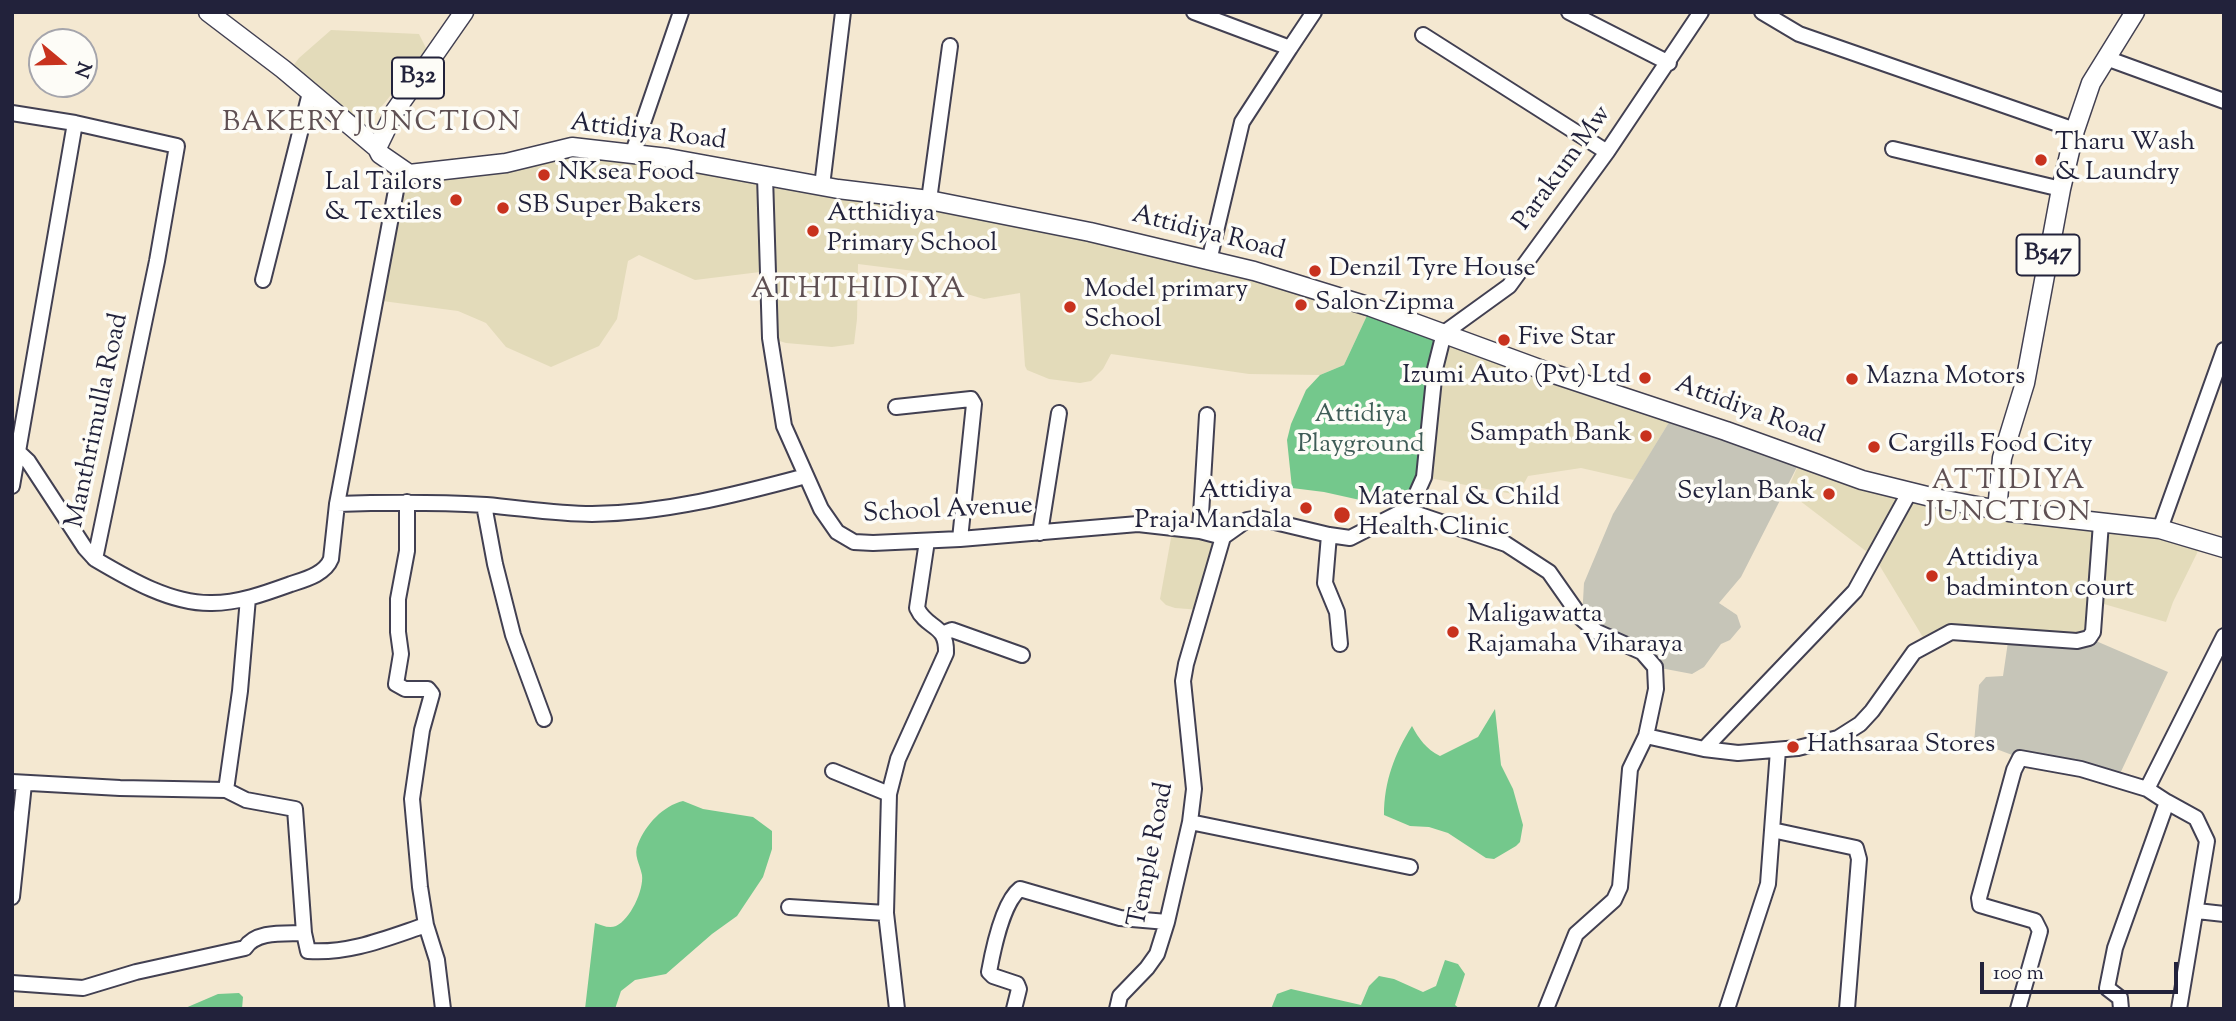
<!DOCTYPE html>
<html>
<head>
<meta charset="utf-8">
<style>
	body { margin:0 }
	#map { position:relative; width:2236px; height:1021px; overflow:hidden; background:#f4e8d1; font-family:"Sorts Mill Goudy",serif }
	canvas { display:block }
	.frame { position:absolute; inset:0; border:14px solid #22223b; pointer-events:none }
	.north { position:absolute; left:28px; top:28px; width:70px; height:70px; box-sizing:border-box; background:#fdfcf7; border:2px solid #a5a5ac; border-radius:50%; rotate:109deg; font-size:19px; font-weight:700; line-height:28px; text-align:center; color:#22223b }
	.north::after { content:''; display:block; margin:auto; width:24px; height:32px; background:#c8321e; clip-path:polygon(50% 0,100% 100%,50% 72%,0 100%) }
	.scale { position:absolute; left:1980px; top:962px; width:198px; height:32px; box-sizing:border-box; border:4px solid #22223b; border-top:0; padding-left:9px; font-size:21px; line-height:24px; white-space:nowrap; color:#22223b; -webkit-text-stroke:5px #fdfcf7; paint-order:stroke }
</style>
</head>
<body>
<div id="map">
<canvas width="2236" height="1021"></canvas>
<div class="frame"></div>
<div class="north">N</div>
<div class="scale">100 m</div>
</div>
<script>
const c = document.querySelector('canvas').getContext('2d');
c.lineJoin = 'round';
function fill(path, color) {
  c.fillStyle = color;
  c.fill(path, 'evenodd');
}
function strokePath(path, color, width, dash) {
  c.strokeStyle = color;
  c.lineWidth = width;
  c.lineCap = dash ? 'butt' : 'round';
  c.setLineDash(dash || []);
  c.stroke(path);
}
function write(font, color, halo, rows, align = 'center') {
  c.font = font + ' "Sorts Mill Goudy",serif';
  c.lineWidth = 7;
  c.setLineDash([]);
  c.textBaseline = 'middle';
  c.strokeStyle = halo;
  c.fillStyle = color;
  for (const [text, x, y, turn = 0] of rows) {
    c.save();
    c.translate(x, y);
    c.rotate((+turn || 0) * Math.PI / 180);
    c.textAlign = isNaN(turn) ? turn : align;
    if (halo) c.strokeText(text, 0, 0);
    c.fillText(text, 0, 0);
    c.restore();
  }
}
const built = new Path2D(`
	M 331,30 L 419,34 L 427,50 L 374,116 L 365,123 L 357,120 L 323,94 L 293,66 L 299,58 Z
	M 555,150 L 898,196 L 1371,307 L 1344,365 L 1320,375 L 1249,374 L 1111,354 L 1103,369 L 1091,381 L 1080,383 L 1049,379 L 1027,370 L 1025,366 L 1020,293 L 984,299 L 967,294 L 954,276 L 858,264 L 857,319 L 854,344 L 832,347 L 786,343 L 770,338 L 768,271 L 695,280 L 639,255 L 628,261 L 617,319 L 599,346 L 551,367 L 506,347 L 486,323 L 458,311 L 375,300 L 400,169 Z
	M 1444,333 L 1674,414 L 1634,480 L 1581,468 L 1528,476 L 1518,495 L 1424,477 Z
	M 1801,459 L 1862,480 L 2203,541 L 2173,602 L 2166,622 L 2097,602 L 2089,638 L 1951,632 L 1927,644 L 1875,558 L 1787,491 Z
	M 1173,527 L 1219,535 L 1201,610 L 1175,608 L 1166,605 L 1160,599 Z`);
const industrial = new Path2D(`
	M 1674,414 L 1801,459 L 1741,577 L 1719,603 L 1737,615 L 1741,627 L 1730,640 L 1721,644 L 1704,667 L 1692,674 L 1655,667 L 1582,619 L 1584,583 L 1613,514 Z
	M 2009,635 L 2089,638 L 2168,672 L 2117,780 L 2020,758 L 1999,750 L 1974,743 L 1979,685 L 1986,677 L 2003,676 Z`);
const green = new Path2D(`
	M 1371,307 L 1444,333 L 1424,477 L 1405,510 L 1324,492 L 1292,488 L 1287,440 L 1291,424 L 1306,390 L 1320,375 L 1344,365 Z
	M 1495,709 L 1501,765 L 1513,789 L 1523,825 L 1520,842 L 1516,846 L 1494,859 L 1486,858 L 1448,833 L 1429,827 L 1410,826 L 1384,815 C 1384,781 1395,753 1412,726 C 1419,739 1426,749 1440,756 L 1478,737 Z
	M 683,801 L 703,809 L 753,817 L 772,831 L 772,849 L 763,877 L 737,916 L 712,934 L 666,974 L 635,980 L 621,991 L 615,1009 L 585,1009 L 595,923 C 601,925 609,929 616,926 C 630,920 644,890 642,875 C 640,864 633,855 638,844 C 646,824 663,806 683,801 Z
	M 1445,960 L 1458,964 L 1465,974 L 1455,1005 L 1460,1009 L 1271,1009 L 1277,994 L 1291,989 L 1361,1005 L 1369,986 L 1379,976 L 1394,979 L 1423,992 L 1436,986 Z
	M 239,993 L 243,997 L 242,1009 L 183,1009 L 218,994 Z`);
const minor = new Path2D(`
	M 1194,12 L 1290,48 L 1242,122 L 1209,261
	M 1569,12 L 1669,63
	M 1762,12 L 1799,34 L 2075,130
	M 1423,35 L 1607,152
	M 1290,48 L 1314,12
	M 2106,58 L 2224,101
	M 12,113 L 75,123 L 177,146 L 157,261 L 95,559 C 129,579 171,604 212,603 C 239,603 266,593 291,584 C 306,579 325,574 331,559 L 337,504 L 400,169
	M 1893,149 L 2061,189
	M 632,155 L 681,12
	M 765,176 L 770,338 L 784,426 L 821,509 L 837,532 L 854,542 L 873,543 L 960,539 L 1138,524 L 1200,531 L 1223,537
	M 822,186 L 843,12
	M 929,200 L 950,46
	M 263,280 L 310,93
	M 896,407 L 971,399 L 974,404 L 960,539
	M 13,447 L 28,461 L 85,548 L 95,559
	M 12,486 L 75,123
	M 407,502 L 407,551 L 398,599 L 398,632 L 401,654 L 396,684 L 405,689 L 428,689 L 432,694 L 422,730 L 412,799 L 420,887 L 426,925 L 437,960 L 443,1009
	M 337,504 C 387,502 436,502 486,505 C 521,508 557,514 592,514 C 665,513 735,495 806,476
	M 484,505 L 495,564 L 513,635 L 544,719
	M 1405,510 L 1506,544 L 1549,572 L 1582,619 L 1597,632 L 1642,652 L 1655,667 L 1656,689 L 1646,736 L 1630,769 L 1620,887 L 1614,900 L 1576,934 L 1546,1009
	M 2160,529 L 2224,350
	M 1200,531 L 1207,415
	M 1040,533 L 1059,413
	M 1329,535 L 1325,583 L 1337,612 L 1340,644
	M 944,633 L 952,630 L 1022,655
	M 1646,736 L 1704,749 L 1738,753 L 1798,748 L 1838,738 L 1860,724 L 1872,711 L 1914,652 L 1951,632 L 2077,641 L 2089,638 L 2093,632 L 2101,523
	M 1704,749 L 1855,591 L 1909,493
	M 833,771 L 889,794
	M 12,782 L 120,788 L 226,790 L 240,691 L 248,598
	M 226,790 L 246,800 L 295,809 L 304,933
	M 2167,802 L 2196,818 L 2207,841 L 2179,1009
	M 1190,822 L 1410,867
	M 1772,830 L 1856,848 L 1859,859 L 1847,1009
	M 12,897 L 24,784
	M 789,907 L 886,913
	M 2197,911 L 2224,914
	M 12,983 L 83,988 L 136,972 L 245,948 C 256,930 286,934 304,933 L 308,951 C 350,954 387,938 426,925
	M 897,1009 L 886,913 L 889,794 L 898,759 L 946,653 C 947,623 927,630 917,608 L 927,541
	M 1014,1009 L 1019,989 L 1017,984 L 993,976 L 989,972 C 993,950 1003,902 1020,889 L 1120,918 L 1167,922
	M 1117,1009 L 1120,996 L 1147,968 L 1157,954 L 1167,922 L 1190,822 L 1194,789 L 1183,681 L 1186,664 L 1223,537 L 1247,520 L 1258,518 L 1329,535 L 1350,538 L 1405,510 L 1416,495 L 1424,477 L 1435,369 L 1444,333 L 1509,286 L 1607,152 L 1701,12
	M 1727,1009 L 1768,884 L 1778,750
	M 2018,1009 L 2040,931 L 2035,921 L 1980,905 L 1979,898 L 2014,770 L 2020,758 L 2081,769 L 2147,789
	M 2121,1009 L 2120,998 L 2107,988 L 2115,948 L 2167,802 L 2147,789 L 2224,636`);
const major = new Path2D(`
	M 208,12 L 283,69 L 377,148 L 380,154 L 409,174 L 506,163 L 572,147 L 668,158 L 838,189 L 929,200 L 1090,232 L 1254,271 L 1371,307 L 1548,372 L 1726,431 L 1862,480 L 1935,498 L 2009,512 L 2160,529 L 2224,548
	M 377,148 L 395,111 L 464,12
	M 1997,510 L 2002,458 L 2025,383 L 2061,189 L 2075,130 L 2091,83 L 2135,12`);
const markers = [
	[2041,160,7,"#c8321e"],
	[544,175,7,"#c8321e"],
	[456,200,7,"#c8321e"],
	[503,208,7,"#c8321e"],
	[813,231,7,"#c8321e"],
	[1315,271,7,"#c8321e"],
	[1301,305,7,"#c8321e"],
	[1070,307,7,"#c8321e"],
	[1504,340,7,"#c8321e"],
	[1645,378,7,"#c8321e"],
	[1852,379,7,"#c8321e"],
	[1646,436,7,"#c8321e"],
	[1874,447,7,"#c8321e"],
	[1829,494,7,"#c8321e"],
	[1306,508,7,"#c8321e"],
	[1342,515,9,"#c8321e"],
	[1932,576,7,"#c8321e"],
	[1453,632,7,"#c8321e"],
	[1793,747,7,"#c8321e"]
];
const shields = [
	[418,78,52],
	[2048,255,63]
];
const shieldNames = [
	["B32",418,78],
	["B547",2048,255]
];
const streetNames = [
	["Attidiya Road",648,134,7],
	["Parakum Mw",1564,169,-54],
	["Attidiya Road",1208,235,14],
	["Attidiya Road",1749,412,20],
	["Manthrimulla Road",99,421,-78],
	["School Avenue",948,512,-3],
	["Temple Road",1153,855,-79]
];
const poiNames = [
	["Tharu Wash",2055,145],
	["& Laundry",2055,175],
	["NKsea Food",558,175],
	["Lal Tailors",442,185,"right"],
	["& Textiles",442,215,"right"],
	["SB Super Bakers",517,208],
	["Atthidiya",827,216],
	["Primary School",827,246],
	["Denzil Tyre House",1329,271],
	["Model primary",1084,292],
	["School",1084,322],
	["Salon Zipma",1315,305],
	["Five Star",1518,340],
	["Izumi Auto (Pvt) Ltd",1631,378,"right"],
	["Mazna Motors",1866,379],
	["Sampath Bank",1632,436,"right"],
	["Cargills Food City",1888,447],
	["Attidiya",1292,493,"right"],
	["Praja Mandala",1292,523,"right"],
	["Seylan Bank",1815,494,"right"],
	["Maternal & Child",1358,500],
	["Health Clinic",1358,530],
	["Attidiya",1946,561],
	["badminton court",1946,591],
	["Maligawatta",1467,617],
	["Rajamaha Viharaya",1467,647],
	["Hathsaraa Stores",1807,747]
];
const parkNames = [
	["Attidiya",1361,417],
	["Playground",1361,447]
];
const neighbourhoodNames = [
	["BAKERY JUNCTION",372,125],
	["ATTIDIYA",2009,483],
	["JUNCTION",2009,515]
];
const quarterNames = [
	["ATHTHIDIYA",859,292]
];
fill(built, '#e3dbba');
fill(industrial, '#c6c5b8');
fill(green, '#74c88c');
strokePath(minor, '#424052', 18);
strokePath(major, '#424052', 21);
strokePath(minor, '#fff', 14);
strokePath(major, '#fff', 18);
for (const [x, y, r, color] of markers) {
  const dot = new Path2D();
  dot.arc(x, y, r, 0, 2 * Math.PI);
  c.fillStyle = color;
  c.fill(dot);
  strokePath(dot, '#fdfcf7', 2.5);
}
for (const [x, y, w] of shields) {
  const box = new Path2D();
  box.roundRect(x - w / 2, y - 20.5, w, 41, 5);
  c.fillStyle = '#fdfcf7';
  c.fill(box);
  strokePath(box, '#22223b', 2);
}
write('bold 24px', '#22223b', null, shieldNames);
write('26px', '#22223b', '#fdfcf7', streetNames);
write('26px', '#22223b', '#fdfcf7', poiNames, 'left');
write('26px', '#3f5c57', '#fdfcf7', parkNames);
c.letterSpacing = '2px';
write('28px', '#5f5053', '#fdfcf7', neighbourhoodNames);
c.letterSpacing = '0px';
c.letterSpacing = '2px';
write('30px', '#5f5053', '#fdfcf7', quarterNames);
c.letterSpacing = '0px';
</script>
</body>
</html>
